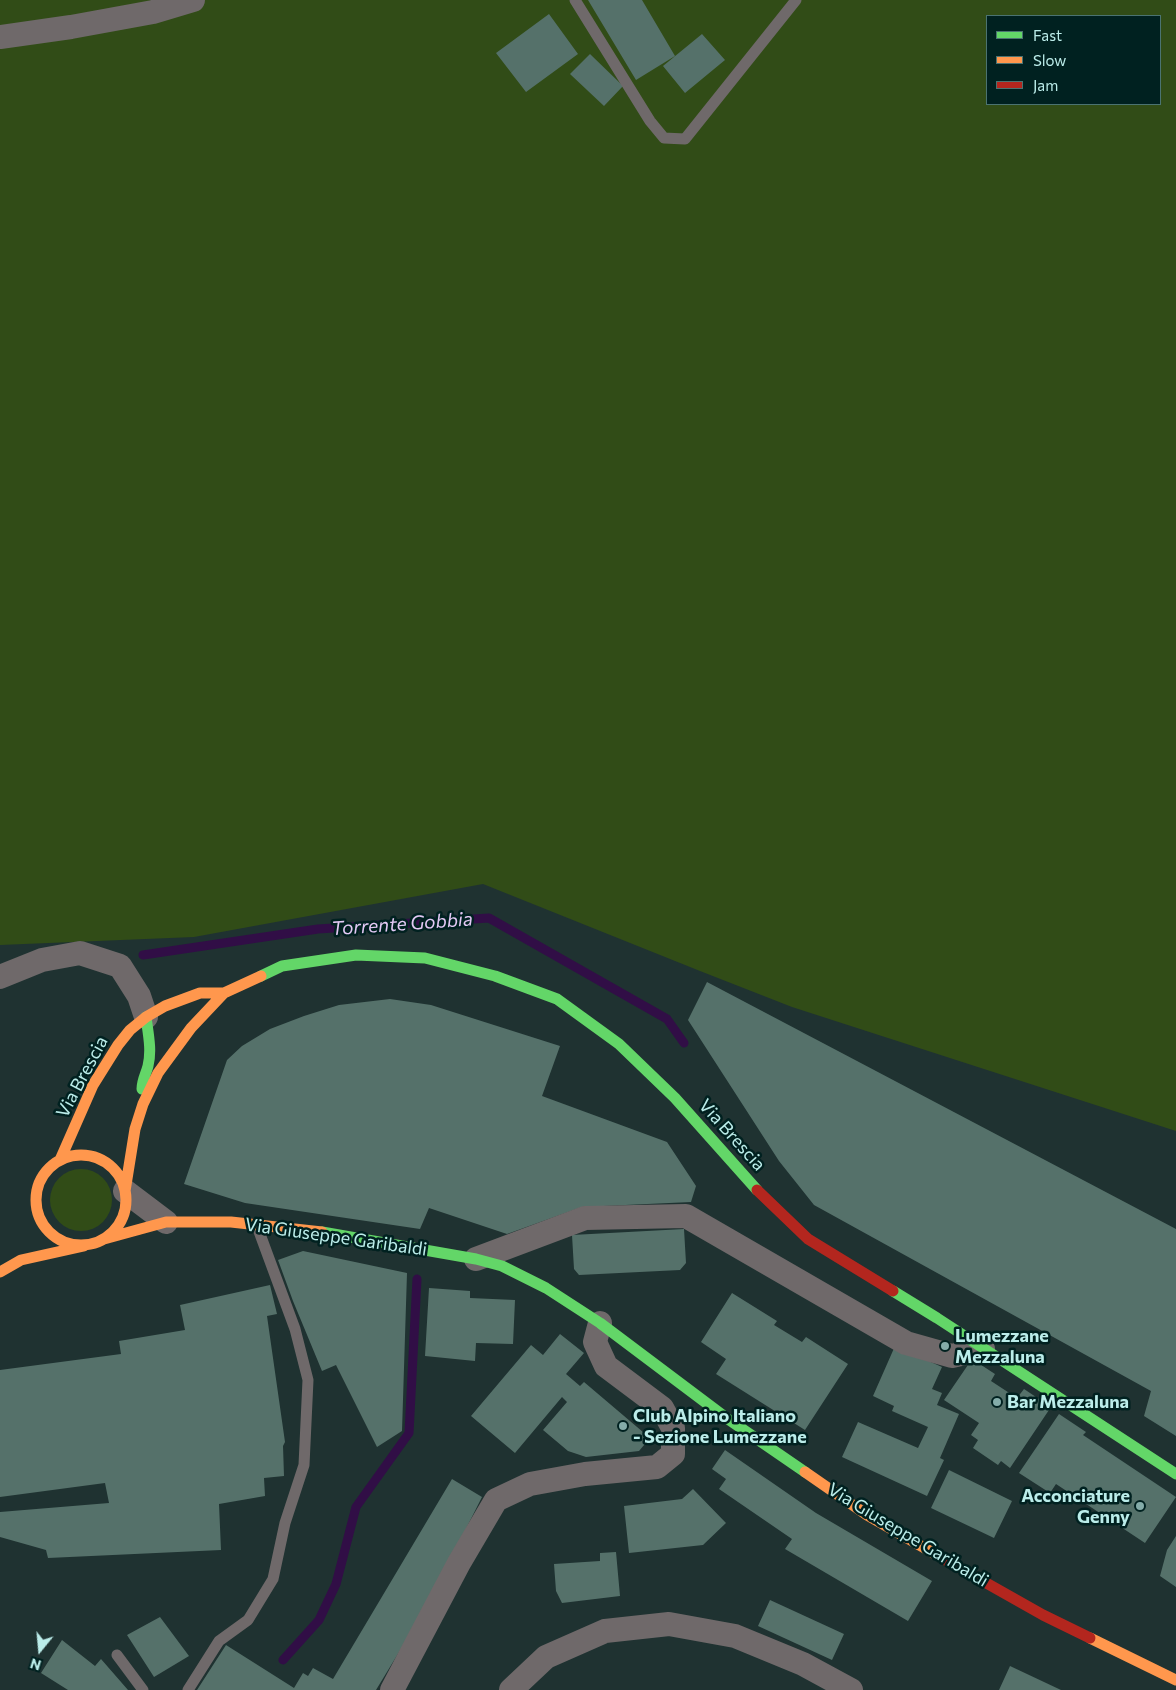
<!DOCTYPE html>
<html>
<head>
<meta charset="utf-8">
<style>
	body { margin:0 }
	#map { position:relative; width:1176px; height:1690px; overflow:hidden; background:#1f3231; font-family:Commissioner,sans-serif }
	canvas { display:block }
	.legend { position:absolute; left:986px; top:15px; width:175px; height:90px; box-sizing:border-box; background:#002120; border:1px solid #4b7371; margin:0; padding:6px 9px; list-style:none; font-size:15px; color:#bbedea }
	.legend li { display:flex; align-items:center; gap:10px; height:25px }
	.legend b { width:25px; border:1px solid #4b7371 }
	.north { position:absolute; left:15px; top:1625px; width:50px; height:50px; -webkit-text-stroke:4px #002120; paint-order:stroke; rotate:197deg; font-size:14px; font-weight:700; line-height:20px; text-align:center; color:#bbedea }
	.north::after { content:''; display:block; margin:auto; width:18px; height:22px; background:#bbedea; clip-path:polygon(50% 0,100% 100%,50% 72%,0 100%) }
</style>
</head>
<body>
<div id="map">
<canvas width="1176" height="1690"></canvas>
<ul class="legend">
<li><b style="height:6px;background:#63d668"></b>Fast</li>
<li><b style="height:6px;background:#ff974d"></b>Slow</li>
<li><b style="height:6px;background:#b3261e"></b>Jam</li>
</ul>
<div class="north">N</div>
</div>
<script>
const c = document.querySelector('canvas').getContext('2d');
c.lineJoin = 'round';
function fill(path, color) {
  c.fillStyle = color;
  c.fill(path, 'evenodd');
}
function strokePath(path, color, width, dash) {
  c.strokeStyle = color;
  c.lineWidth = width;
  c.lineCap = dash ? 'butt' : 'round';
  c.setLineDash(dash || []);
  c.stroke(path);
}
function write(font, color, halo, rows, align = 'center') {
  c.font = font + ' Commissioner,sans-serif';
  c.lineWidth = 5;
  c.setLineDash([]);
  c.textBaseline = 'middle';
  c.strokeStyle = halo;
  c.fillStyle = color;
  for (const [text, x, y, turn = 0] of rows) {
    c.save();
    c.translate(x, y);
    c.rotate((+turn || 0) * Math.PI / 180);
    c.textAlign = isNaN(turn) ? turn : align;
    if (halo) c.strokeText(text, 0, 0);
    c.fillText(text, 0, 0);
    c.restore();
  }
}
const green = new Path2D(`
	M 0,0 L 1176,0 L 1176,1131 L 792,1007 L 700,971 L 483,884 L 194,937 L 0,945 ZM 987,16 L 1160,16 L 1160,104 L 987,104 Z
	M50 1200a31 31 0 1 1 62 0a31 31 0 1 1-62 0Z`);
const stream = new Path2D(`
	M 143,955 L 318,929 L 489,918 L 667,1019 L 684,1043
	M 283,1660 L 319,1620 L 336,1584 L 356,1507 L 409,1433 L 417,1279`);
const building = new Path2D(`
	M 588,0 L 642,0 L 675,56 L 636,80 Z
	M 549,14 L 578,54 L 526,92 L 496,53 Z
	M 702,34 L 725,60 L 685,93 L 663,66 Z
	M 590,54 L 623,86 L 604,106 L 570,74 Z
	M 707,982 L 1176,1229 L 1176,1436 L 1144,1416 L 1151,1391 L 814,1205 L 779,1161 L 688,1020 Z
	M 390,999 L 431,1005 L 560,1046 L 542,1096 L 667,1142 L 696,1186 L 691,1202 L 582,1207 L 507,1234 L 429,1208 L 420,1229 L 245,1203 L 184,1184 L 227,1060 L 242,1046 L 270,1029 L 304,1016 L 339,1005 Z
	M 684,1229 L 686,1263 L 680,1270 L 579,1275 L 574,1269 L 572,1235 Z
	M 303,1251 L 407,1273 L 402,1431 L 377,1447 L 336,1365 L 322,1371 L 293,1301 L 278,1260 Z
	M 270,1285 L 277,1314 L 267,1316 L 285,1442 L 283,1446 L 284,1476 L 264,1478 L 265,1496 L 219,1504 L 221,1550 L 48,1558 L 46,1550 L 0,1537 L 0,1512 L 109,1503 L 105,1483 L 0,1497 L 0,1370 L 121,1354 L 119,1341 L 185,1330 L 180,1305 Z
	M 429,1288 L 470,1291 L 470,1298 L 515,1300 L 513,1344 L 476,1343 L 475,1361 L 425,1356 Z
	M 732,1293 L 777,1321 L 774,1325 L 802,1342 L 806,1337 L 848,1364 L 805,1430 L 716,1374 L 726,1359 L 701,1342 Z
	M 560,1334 L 584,1353 L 566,1374 L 580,1386 L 584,1382 L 650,1438 L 639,1451 L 586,1457 L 568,1451 L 543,1430 L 567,1402 L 562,1397 L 515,1453 L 471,1416 L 531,1345 L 543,1355 Z
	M 895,1346 L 942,1367 L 932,1389 L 942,1393 L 937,1405 L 959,1414 L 940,1458 L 944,1460 L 927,1496 L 842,1457 L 858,1422 L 918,1448 L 928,1427 L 892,1411 L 894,1406 L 873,1396 Z
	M 972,1359 L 995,1374 L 991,1381 L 1017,1398 L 1024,1389 L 1051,1407 L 1010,1468 L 1001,1461 L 998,1465 L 973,1448 L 978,1440 L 971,1435 L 979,1423 L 944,1400 Z
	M 1059,1414 L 1086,1432 L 1083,1435 L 1176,1497 L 1145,1543 L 1056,1484 L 1050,1493 L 1019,1473 Z
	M 725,1450 L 816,1513 L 932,1581 L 908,1621 L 785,1549 L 792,1539 L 719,1489 L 726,1479 L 712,1469 Z
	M 949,1470 L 1012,1501 L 994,1538 L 931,1508 Z
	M 452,1479 L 482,1497 L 427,1606 L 376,1690 L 197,1690 L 226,1645 L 294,1688 L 303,1673 L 308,1676 L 313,1668 L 333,1679 Z
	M 693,1489 L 726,1523 L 703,1545 L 629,1553 L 624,1506 L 682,1499 Z
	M 1176,1536 L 1176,1587 L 1160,1576 L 1167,1550 Z
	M 616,1552 L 620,1596 L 562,1603 L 556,1591 L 554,1564 L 600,1561 L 600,1553 Z
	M 770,1600 L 844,1634 L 832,1660 L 758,1626 Z
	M 160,1617 L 189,1656 L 154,1677 L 127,1635 Z
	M 62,1640 L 95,1666 L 101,1659 L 128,1690 L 68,1690 L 41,1673 Z
	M 1010,1666 L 1061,1690 L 999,1690 Z`);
const lane = new Path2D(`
	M 575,0 L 650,121 L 664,138 L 685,139 L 796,0
	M 117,1655 L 143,1690
	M 188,1690 L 219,1641 L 248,1620 L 273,1579 L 285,1523 L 304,1465 L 308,1380 L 295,1329 L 257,1226`);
const street = new Path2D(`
	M 0,37 L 71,27 L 153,12 L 193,0
	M 0,977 L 42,960 L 80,953 L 120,966 L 139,996 L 146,1017
	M 125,1191 L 166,1222
	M 476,1259 L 585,1218 L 686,1216 L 906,1343 L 952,1356 L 983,1349
	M 392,1690 L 459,1563 L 496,1500 L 530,1484 L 585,1474 L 657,1467 L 673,1454 L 673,1428 L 662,1408 L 606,1366 L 595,1342 L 600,1323
	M 511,1690 L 546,1657 L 605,1631 L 669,1624 L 735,1636 L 803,1664 L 851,1690`);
const fast = new Path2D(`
	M 261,976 L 282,966 L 356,955 L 425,958 L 495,976 L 557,999 L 619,1044 L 675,1098 L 757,1190
	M 142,1089 C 142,1080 146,1074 148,1066 C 152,1050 148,1033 146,1017
	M 322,1232 L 476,1259 L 502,1266 L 546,1288 L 600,1323 L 725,1417 L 805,1472
	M 893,1291 L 937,1318 L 1176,1474`);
const slow = new Path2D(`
	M36 1200a45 45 0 1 1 90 0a45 45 0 1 1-90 0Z
	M 60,1160 L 93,1085 L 118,1045 L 130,1030 L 146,1017 L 165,1006 L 200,993 L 224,993
	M 125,1191 L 135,1129 L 143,1104 L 158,1073 L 191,1028 L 224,993 L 261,976
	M 104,1239 L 166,1222 L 231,1222 L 322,1232
	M 0,1272 L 21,1260 L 84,1246
	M 805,1472 L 867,1515 L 942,1558
	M 1090,1638 L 1176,1680`);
const jam = new Path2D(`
	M 757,1190 L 808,1239 L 893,1291
	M 942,1558 L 1043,1615 L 1090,1638`);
const markers = [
	[945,1346,5,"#84aca9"],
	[997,1402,5,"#84aca9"],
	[623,1426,5,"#84aca9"],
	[1140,1506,5,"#84aca9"]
];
const streetNames = [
	["Via Brescia",82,1077,-62],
	["Via Brescia",732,1135,48],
	["Via Giuseppe Garibaldi",336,1237,8],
	["Via Giuseppe Garibaldi",908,1535,31]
];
const poiNames = [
	["Lumezzane",955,1336],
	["Mezzaluna",955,1357],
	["Bar Mezzaluna",1007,1402],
	["Club Alpino Italiano",633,1416],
	["- Sezione Lumezzane",633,1437],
	["Acconciature",1130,1496,"right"],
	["Genny",1130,1517,"right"]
];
const waterNames = [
	["Torrente Gobbia",402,924,-4]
];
fill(green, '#314c17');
strokePath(stream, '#310e46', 9);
fill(building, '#55716a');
strokePath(lane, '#6f696a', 11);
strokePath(street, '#6f696a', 24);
strokePath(fast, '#63d668', 11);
strokePath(slow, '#ff974d', 11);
strokePath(jam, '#b3261e', 11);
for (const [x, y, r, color] of markers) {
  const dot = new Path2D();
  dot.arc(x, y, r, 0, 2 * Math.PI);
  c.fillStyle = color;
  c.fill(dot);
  strokePath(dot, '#002120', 2);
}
write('18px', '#bbedea', '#002120', streetNames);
write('bold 18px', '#bbedea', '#002120', poiNames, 'left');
write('italic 19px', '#e3c9f5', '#002120', waterNames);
</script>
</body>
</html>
